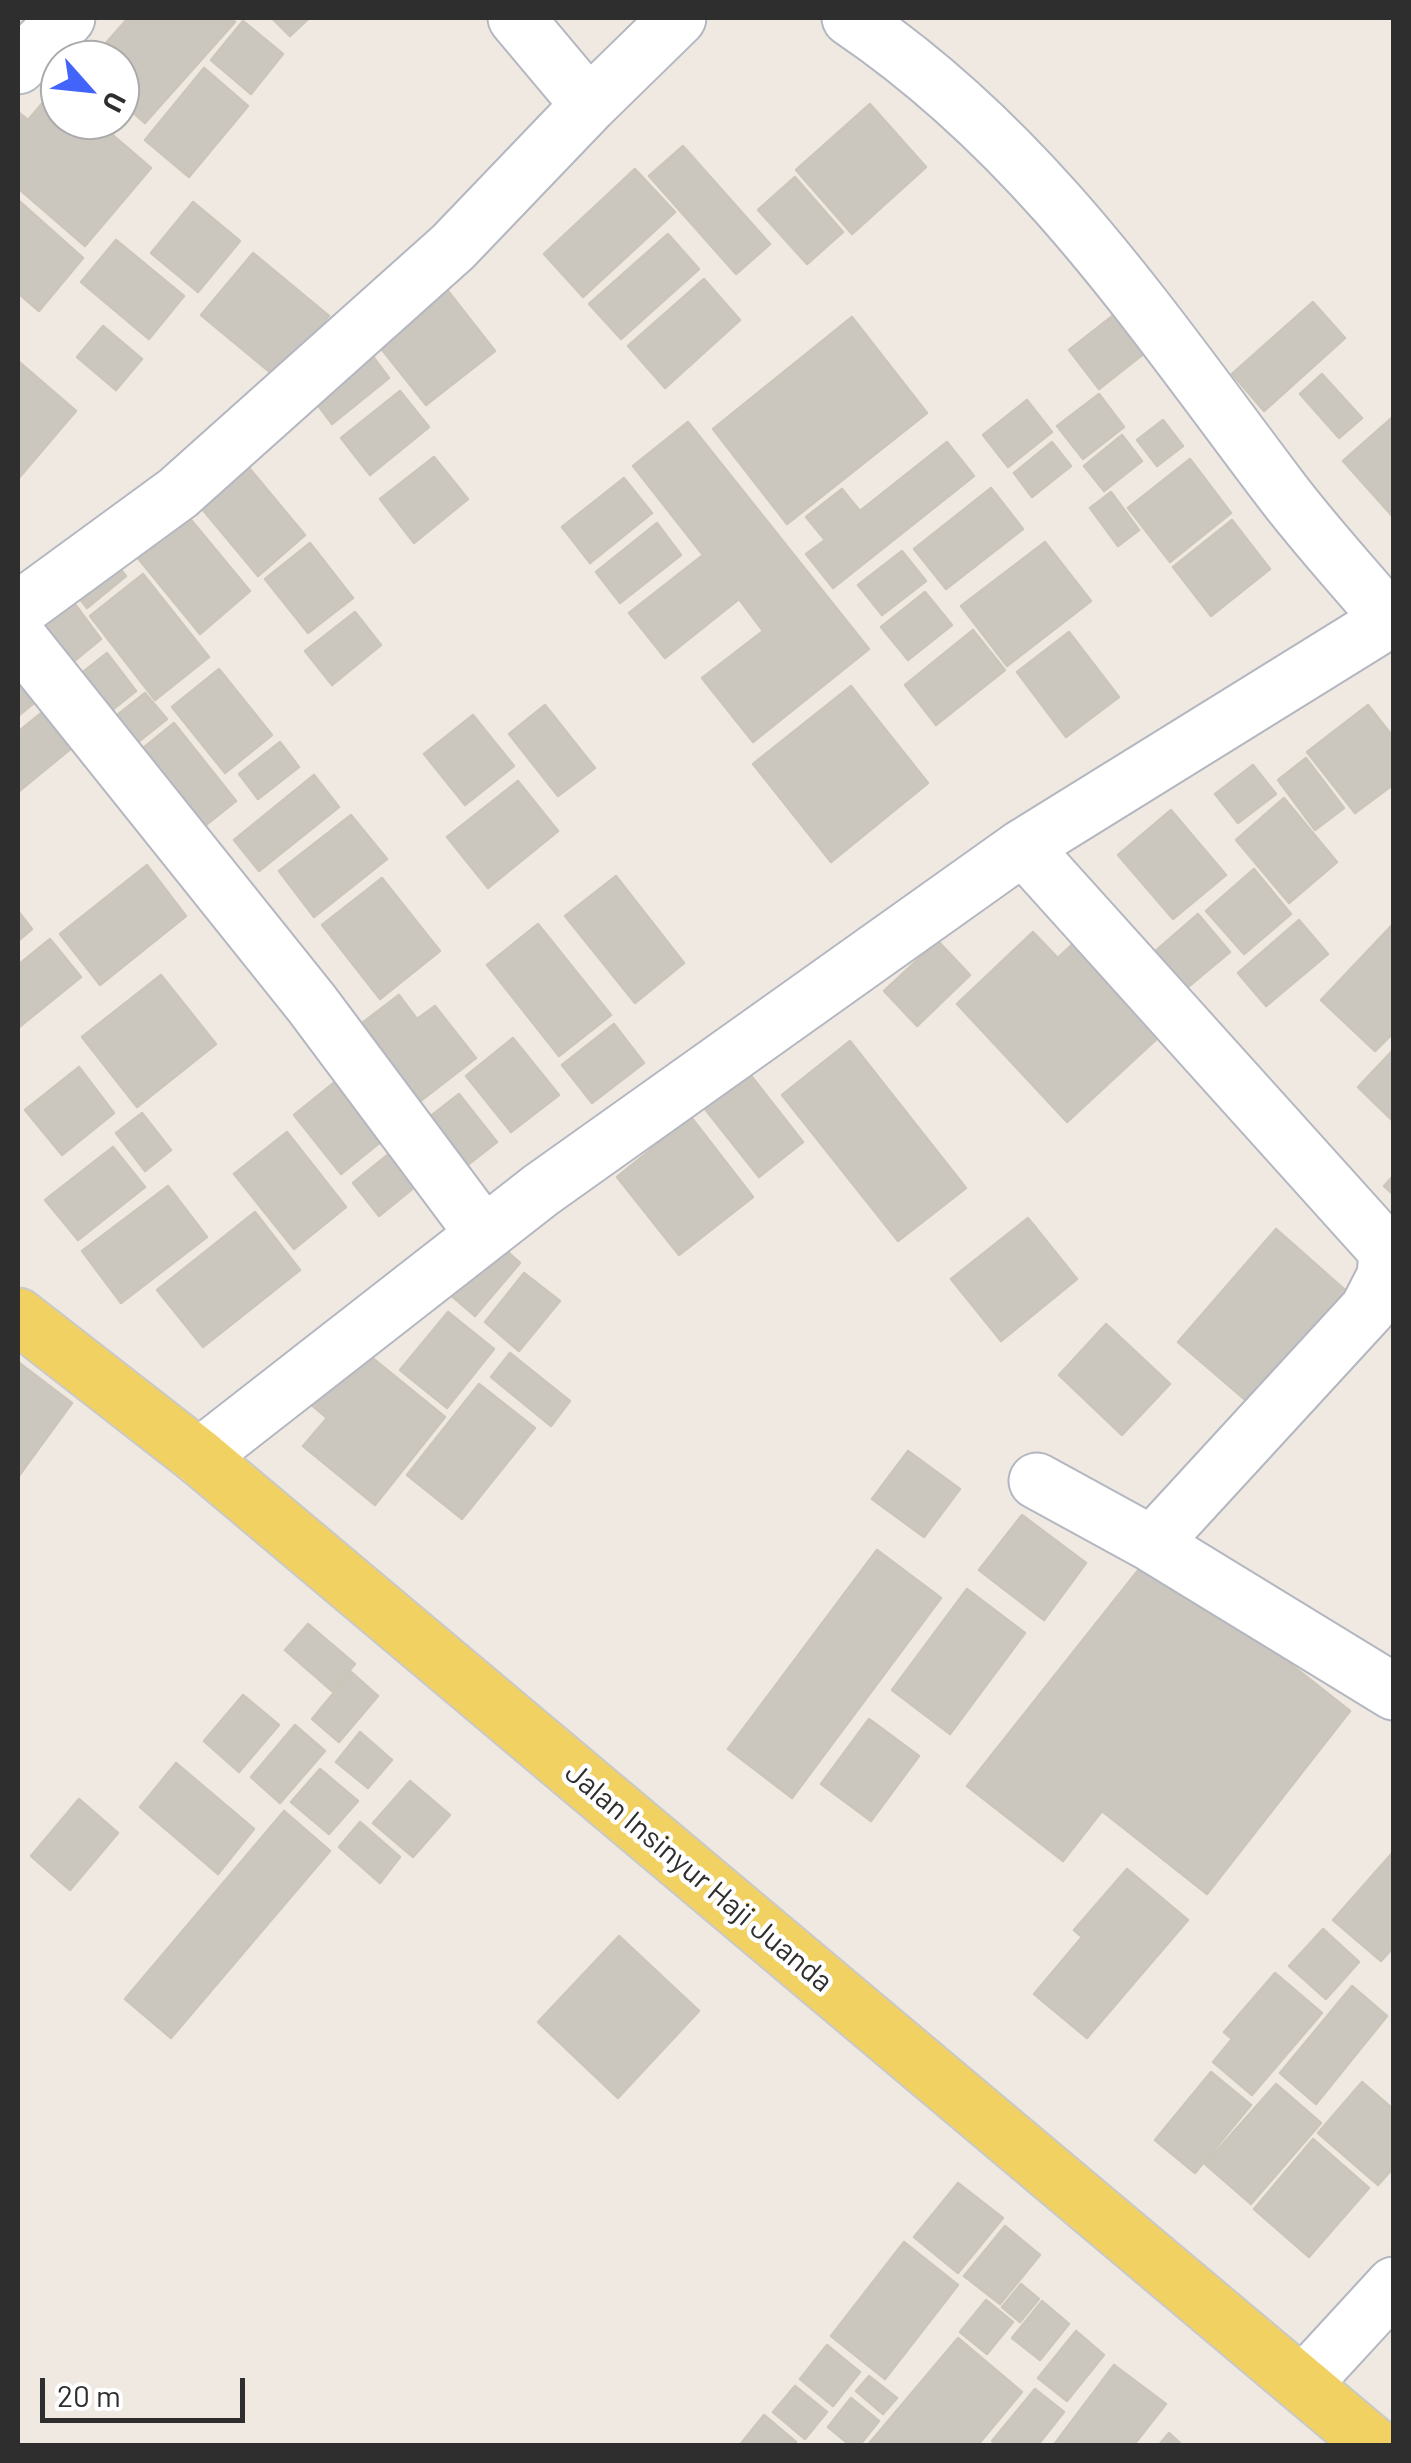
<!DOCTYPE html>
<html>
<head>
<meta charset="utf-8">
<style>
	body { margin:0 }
	#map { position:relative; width:1411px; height:2463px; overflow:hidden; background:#efe9e1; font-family:Barlow,sans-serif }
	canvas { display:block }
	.frame { position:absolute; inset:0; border:20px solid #2e2e2e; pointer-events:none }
	.north { position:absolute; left:40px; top:40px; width:100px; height:100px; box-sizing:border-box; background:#fff; border:2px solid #ababab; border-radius:50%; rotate:117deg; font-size:28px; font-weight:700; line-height:40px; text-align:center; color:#2e2e2e }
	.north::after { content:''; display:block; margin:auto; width:35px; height:45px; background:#4264fb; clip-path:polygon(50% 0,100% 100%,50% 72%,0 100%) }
	.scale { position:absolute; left:40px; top:2378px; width:205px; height:45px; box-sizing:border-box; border:5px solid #2e2e2e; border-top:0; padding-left:12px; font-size:30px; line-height:35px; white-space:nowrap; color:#2e2e2e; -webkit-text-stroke:8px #fff; paint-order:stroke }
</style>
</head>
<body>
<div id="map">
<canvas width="1411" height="2463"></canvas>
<div class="frame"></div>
<div class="north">U</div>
<div class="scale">20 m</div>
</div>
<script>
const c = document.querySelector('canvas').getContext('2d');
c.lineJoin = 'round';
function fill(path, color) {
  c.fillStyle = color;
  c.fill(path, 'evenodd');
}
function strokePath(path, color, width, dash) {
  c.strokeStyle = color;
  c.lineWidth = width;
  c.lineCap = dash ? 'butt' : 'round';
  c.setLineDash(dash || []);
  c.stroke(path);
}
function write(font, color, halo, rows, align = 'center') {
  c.font = font + ' Barlow,sans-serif';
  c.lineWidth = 9;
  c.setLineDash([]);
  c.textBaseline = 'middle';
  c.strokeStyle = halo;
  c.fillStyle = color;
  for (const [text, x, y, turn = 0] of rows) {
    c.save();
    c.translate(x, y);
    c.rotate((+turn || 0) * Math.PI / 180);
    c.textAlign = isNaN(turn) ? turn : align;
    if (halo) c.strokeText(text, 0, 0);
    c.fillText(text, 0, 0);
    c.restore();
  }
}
const building = new Path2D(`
	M 128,18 L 230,18 L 235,22 L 145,123 L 120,101 L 120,60 L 91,60 Z
	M 272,18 L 309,18 L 290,36 Z
	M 243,21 L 283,54 L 251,94 L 211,60 Z
	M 204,68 L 248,106 L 189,177 L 145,140 Z
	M 56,87 L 60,120 L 95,120 L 151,168 L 85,246 L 18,188 L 18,112 L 28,120 Z
	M 870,104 L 926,167 L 852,234 L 796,170 Z
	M 683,146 L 770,244 L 736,274 L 649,176 Z
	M 635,169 L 675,212 L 583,297 L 544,254 Z
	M 795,177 L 843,232 L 807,264 L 758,210 Z
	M 18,200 L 83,258 L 39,311 L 18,293 Z
	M 193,202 L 240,241 L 198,292 L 151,253 Z
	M 668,234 L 699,269 L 621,339 L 589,304 Z
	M 116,240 L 184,296 L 149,339 L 81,282 Z
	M 253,253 L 329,316 L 277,378 L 201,315 Z
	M 704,279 L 740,320 L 665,388 L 628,346 Z
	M 441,282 L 495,351 L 426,405 L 372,337 Z
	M 1313,302 L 1345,338 L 1264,411 L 1232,374 Z
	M 1115,314 L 1146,352 L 1099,389 L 1069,350 Z
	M 852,317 L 927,413 L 787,524 L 713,429 Z
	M 103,326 L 142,359 L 116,390 L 77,357 Z
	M 362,342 L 389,378 L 332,424 L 305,388 Z
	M 18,361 L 76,411 L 18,479 Z
	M 1322,374 L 1362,418 L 1339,438 L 1300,394 Z
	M 400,391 L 429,427 L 370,475 L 341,438 Z
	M 1099,394 L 1124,427 L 1083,459 L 1057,426 Z
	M 1027,400 L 1052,432 L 1008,467 L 983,435 Z
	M 1394,416 L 1394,518 L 1343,461 Z
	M 1163,420 L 1183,446 L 1157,466 L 1137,440 Z
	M 688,422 L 869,649 L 753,742 L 702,678 L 763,631 L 739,599 L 665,658 L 629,613 L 703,555 L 633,466 Z
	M 1122,435 L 1142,461 L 1104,491 L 1084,466 Z
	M 947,442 L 974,476 L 833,588 L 806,554 L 825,540 L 806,517 L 842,489 L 860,511 Z
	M 1052,442 L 1071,466 L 1032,497 L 1014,473 Z
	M 434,457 L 468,499 L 414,543 L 380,499 Z
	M 1190,459 L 1231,513 L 1170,562 L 1128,508 Z
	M 245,463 L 305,535 L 258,576 L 198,504 Z
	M 624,478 L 652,513 L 590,563 L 562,527 Z
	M 991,488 L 1023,529 L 946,589 L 914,549 Z
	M 1111,492 L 1139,530 L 1118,546 L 1090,508 Z
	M 187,515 L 250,591 L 200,634 L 137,557 Z
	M 1232,520 L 1270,569 L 1211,616 L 1173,567 Z
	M 657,523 L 681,555 L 620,603 L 596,572 Z
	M 1045,542 L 1091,601 L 1007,666 L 961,606 Z
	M 310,543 L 353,598 L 308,633 L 265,579 Z
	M 902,551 L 926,581 L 882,615 L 858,585 Z
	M 108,555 L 126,576 L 87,608 L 70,586 Z
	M 143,574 L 209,657 L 155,700 L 90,616 Z
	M 925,592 L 952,625 L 908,660 L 881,627 Z
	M 68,595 L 101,639 L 67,667 L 32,624 Z
	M 355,612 L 381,645 L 332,685 L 305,651 Z
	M 973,630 L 1005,670 L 936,725 L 905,685 Z
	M 1069,632 L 1119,697 L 1066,737 L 1017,672 Z
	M 107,653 L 136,691 L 102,718 L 73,680 Z
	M 18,659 L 45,694 L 18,716 Z
	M 219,669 L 272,735 L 225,773 L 172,707 Z
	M 851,686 L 928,783 L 831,862 L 753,764 Z
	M 145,693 L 167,719 L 128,750 L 106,724 Z
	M 51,705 L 79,742 L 18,792 L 18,732 Z
	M 545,705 L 595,768 L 558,796 L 509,734 Z
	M 1368,705 L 1394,738 L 1394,784 L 1355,813 L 1307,752 Z
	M 473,715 L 514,766 L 465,805 L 424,754 Z
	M 174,723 L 236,801 L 192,836 L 131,758 Z
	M 280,742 L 299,767 L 258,799 L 239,774 Z
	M 1306,758 L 1344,808 L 1315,830 L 1278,780 Z
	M 1253,765 L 1276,794 L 1238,823 L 1215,794 Z
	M 314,775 L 339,807 L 259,871 L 234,840 Z
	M 518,781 L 558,831 L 488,888 L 447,837 Z
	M 1284,798 L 1337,862 L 1289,903 L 1236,840 Z
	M 1171,810 L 1226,875 L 1173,919 L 1118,855 Z
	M 351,815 L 387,859 L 314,917 L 279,871 Z
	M 147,865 L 186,916 L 100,985 L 60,934 Z
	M 1254,869 L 1291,914 L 1244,954 L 1206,911 Z
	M 616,876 L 684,963 L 635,1003 L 565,916 Z
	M 382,878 L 440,951 L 380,999 L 322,925 Z
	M 18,911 L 32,929 L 18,941 Z
	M 1198,914 L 1230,952 L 1182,992 L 1151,955 Z
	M 1299,920 L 1328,954 L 1266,1006 L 1238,973 Z
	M 1394,923 L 1394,1032 L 1375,1051 L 1321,1000 Z
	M 538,924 L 611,1015 L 559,1056 L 487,965 Z
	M 1033,932 L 1058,958 L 1077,940 L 1163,1033 L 1067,1122 L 957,1004 Z
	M 50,939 L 81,977 L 18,1028 L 18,965 Z
	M 938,941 L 970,975 L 917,1026 L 884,991 Z
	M 161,975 L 216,1044 L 137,1107 L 82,1037 Z
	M 399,995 L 417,1019 L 435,1006 L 476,1058 L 405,1113 L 345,1036 Z
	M 614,1024 L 644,1063 L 592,1103 L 562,1065 Z
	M 513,1038 L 559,1095 L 511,1132 L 466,1076 Z
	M 850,1041 L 966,1188 L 898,1241 L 782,1095 Z
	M 1394,1049 L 1394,1118 L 1392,1120 L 1358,1087 Z
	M 79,1067 L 114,1113 L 62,1155 L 25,1110 Z
	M 745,1068 L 803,1142 L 759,1177 L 701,1104 Z
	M 336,1081 L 383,1140 L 341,1174 L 294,1115 Z
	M 459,1094 L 497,1142 L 456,1174 L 418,1126 Z
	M 142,1113 L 171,1150 L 145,1171 L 116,1133 Z
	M 691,1117 L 753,1197 L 679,1255 L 617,1177 Z
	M 287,1132 L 346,1207 L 294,1249 L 234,1174 Z
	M 113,1147 L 145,1187 L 78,1240 L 45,1200 Z
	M 396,1148 L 422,1181 L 379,1216 L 353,1183 Z
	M 1394,1175 L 1394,1195 L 1384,1186 Z
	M 168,1186 L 207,1237 L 121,1303 L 82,1251 Z
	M 255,1212 L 300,1270 L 203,1347 L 157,1290 Z
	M 1028,1218 L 1077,1279 L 1001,1341 L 951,1279 Z
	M 1276,1229 L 1354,1298 L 1257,1410 L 1178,1342 Z
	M 492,1238 L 520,1263 L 475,1316 L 446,1291 Z
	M 524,1273 L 560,1301 L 519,1351 L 485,1322 Z
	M 448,1312 L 494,1349 L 447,1408 L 400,1370 Z
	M 1106,1324 L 1170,1384 L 1122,1435 L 1059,1375 Z
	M 354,1343 L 445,1417 L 375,1505 L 303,1446 L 327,1418 L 307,1401 Z
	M 510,1353 L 570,1401 L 551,1426 L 491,1377 Z
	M 18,1362 L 72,1403 L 18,1477 Z
	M 479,1384 L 535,1428 L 462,1519 L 407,1475 Z
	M 908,1451 L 960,1489 L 924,1537 L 872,1499 Z
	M 1022,1515 L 1086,1563 L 1044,1620 L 979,1570 Z
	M 877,1550 L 941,1598 L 792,1798 L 728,1749 Z
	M 1151,1554 L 1350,1711 L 1207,1894 L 1102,1811 L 1063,1861 L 967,1786 Z
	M 967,1589 L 1025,1633 L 950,1734 L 892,1690 Z
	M 308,1624 L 355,1664 L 332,1691 L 285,1650 Z
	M 351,1672 L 378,1696 L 339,1742 L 312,1719 Z
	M 243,1695 L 279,1725 L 239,1772 L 204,1741 Z
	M 869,1719 L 919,1756 L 871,1821 L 821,1784 Z
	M 295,1725 L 325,1751 L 280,1803 L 251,1777 Z
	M 360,1732 L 392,1760 L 368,1788 L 336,1762 Z
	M 176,1763 L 254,1829 L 218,1874 L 140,1807 Z
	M 320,1769 L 358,1801 L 329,1834 L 291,1802 Z
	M 410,1781 L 450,1815 L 413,1857 L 373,1823 Z
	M 79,1799 L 118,1833 L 70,1890 L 31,1856 Z
	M 284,1811 L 330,1851 L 171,2038 L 125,1999 Z
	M 360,1822 L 400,1857 L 380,1883 L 339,1847 Z
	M 1394,1851 L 1394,1947 L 1381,1961 L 1333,1920 Z
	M 1127,1869 L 1188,1920 L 1087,2038 L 1034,1994 L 1082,1937 L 1074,1930 Z
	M 1323,1929 L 1359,1962 L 1326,1999 L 1289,1966 Z
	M 619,1936 L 699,2011 L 618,2098 L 538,2022 Z
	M 1275,1973 L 1322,2013 L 1252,2095 L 1213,2062 L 1232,2039 L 1224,2032 Z
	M 1352,1986 L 1387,2016 L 1316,2104 L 1280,2073 Z
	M 1211,2072 L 1251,2105 L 1195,2173 L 1155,2140 Z
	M 1362,2082 L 1394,2110 L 1394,2167 L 1378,2185 L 1318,2133 Z
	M 1276,2084 L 1321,2123 L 1251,2204 L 1205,2164 Z
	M 1313,2139 L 1369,2188 L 1309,2257 L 1254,2209 Z
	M 958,2183 L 1003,2218 L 958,2273 L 914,2237 Z
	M 1005,2226 L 1040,2255 L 1000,2304 L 964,2276 Z
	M 904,2242 L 958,2285 L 885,2379 L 831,2336 Z
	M 1021,2284 L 1039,2299 L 1020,2322 L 1002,2307 Z
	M 986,2300 L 1013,2322 L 987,2354 L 960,2332 Z
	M 1042,2301 L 1069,2324 L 1040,2360 L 1012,2338 Z
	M 1076,2331 L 1104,2355 L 1067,2401 L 1038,2378 Z
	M 958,2338 L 1022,2392 L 977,2446 L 867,2446 Z
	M 827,2345 L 860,2372 L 833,2406 L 800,2379 Z
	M 1114,2365 L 1166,2404 L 1133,2446 L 1053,2446 Z
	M 869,2376 L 897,2398 L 883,2414 L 856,2391 Z
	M 795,2386 L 827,2412 L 805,2439 L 773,2412 Z
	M 1035,2389 L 1064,2412 L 1037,2446 L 998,2446 L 992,2441 Z
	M 851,2398 L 879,2421 L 859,2446 L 851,2446 L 828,2427 Z
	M 764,2415 L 796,2442 L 793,2446 L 739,2446 Z
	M 1169,2433 L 1183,2446 L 1158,2446 Z`);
const minor = new Path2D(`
	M 516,18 L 589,105 L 678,18
	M 850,18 C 1032,141 1147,313 1277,485 C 1312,532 1352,575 1389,619
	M 18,66 L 67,18
	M 18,610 L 178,493 L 453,247 L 589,105
	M 18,637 L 312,1004 L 483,1233
	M 1023,847 L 1387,1251 L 1385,1276 L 1368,1309 L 1152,1544
	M 199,1457 L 541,1190 L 1023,847 L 1394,617
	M 1037,1481 L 1152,1544 L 1394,1692
	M 1303,2384 L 1394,2285`);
const major = new Path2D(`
	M 18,1316 L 199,1457 L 1375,2446`);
const streetNames = [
	["Jalan Insinyur Haji Juanda",699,1877,40]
];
fill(building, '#cbc7bf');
strokePath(building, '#cbc5ba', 2.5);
strokePath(minor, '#b4b7c1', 59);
strokePath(major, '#c9c9c9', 59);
strokePath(minor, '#fff', 55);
strokePath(major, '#f2d163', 55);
write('30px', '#2e2e2e', '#fff', streetNames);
</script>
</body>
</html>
